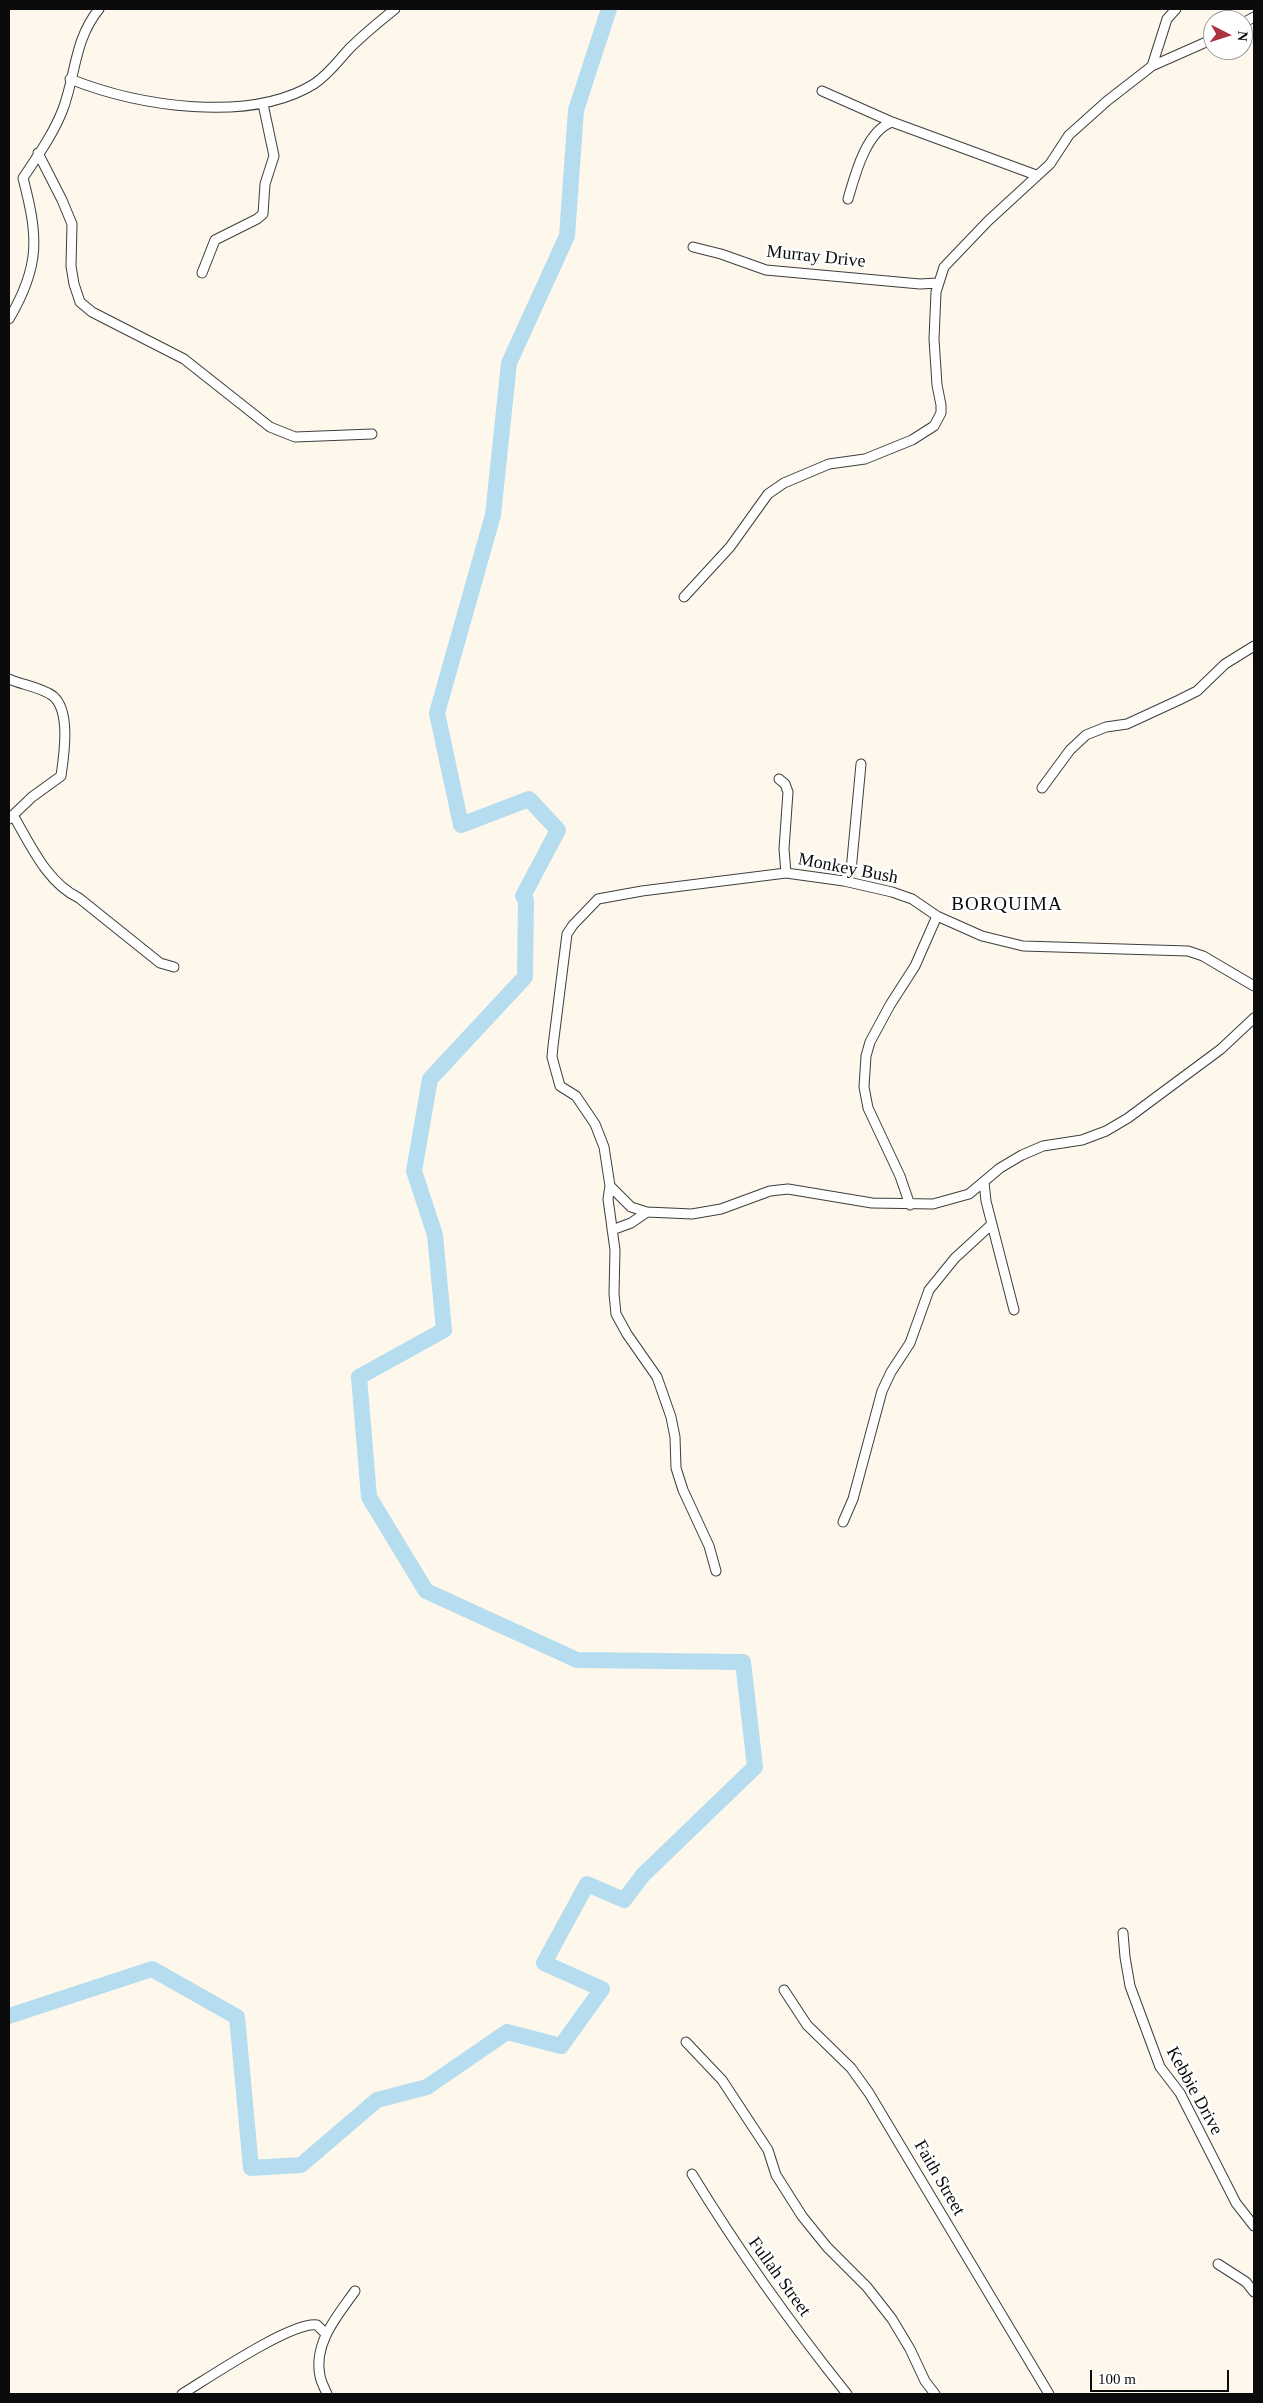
<!DOCTYPE html>
<html>
<head>
<meta charset="utf-8">
<style>
	body { margin:0 }
	#map { position:relative; width:1263px; height:2403px; overflow:hidden; background:#fdf8eb; font-family:Georgia,serif }
	canvas { display:block }
	.frame { position:absolute; inset:0; border:10px solid #0b0b0b; pointer-events:none }
	.north { position:absolute; left:1203px; top:10px; width:50px; height:50px; box-sizing:border-box; background:#fff; border:1px solid #9d9d9d; border-radius:50%; rotate:95deg; font-size:14px; font-weight:700; line-height:20px; text-align:center; color:#0b0b0b }
	.north::after { content:''; display:block; margin:auto; width:18px; height:22px; background:#ac323f; clip-path:polygon(50% 0,100% 100%,50% 72%,0 100%) }
	.scale { position:absolute; left:1090px; top:2370px; width:139px; height:22px; box-sizing:border-box; border:2px solid #0b0b0b; border-top:0; padding-left:6px; font-size:15px; line-height:18px; white-space:nowrap; color:#0b0b0b; -webkit-text-stroke:4px #fff; paint-order:stroke }
</style>
</head>
<body>
<div id="map">
<canvas width="1263" height="2403"></canvas>
<div class="frame"></div>
<div class="north">N</div>
<div class="scale">100 m</div>
</div>
<script>
const c = document.querySelector('canvas').getContext('2d');
c.lineJoin = 'round';
function strokePath(path, color, width, dash) {
  c.strokeStyle = color;
  c.lineWidth = width;
  c.lineCap = dash ? 'butt' : 'round';
  c.setLineDash(dash || []);
  c.stroke(path);
}
function write(font, color, halo, rows, align = 'center') {
  c.font = font + ' Georgia,serif';
  c.lineWidth = 5;
  c.setLineDash([]);
  c.textBaseline = 'middle';
  c.strokeStyle = halo;
  c.fillStyle = color;
  for (const [text, x, y, turn = 0] of rows) {
    c.save();
    c.translate(x, y);
    c.rotate((+turn || 0) * Math.PI / 180);
    c.textAlign = isNaN(turn) ? turn : align;
    if (halo) c.strokeText(text, 0, 0);
    c.fillText(text, 0, 0);
    c.restore();
  }
}
const river = new Path2D(`
	M 9,2016 L 152,1969 L 237,2017 L 251,2168 L 301,2165 L 377,2100 L 427,2087 L 507,2032 L 561,2046 L 602,1989 L 544,1963 L 587,1884 L 624,1900 L 643,1875 L 755,1767 L 743,1662 L 577,1660 L 426,1591 L 369,1497 L 359,1377 L 444,1330 L 435,1235 L 414,1171 L 430,1079 L 525,977 L 526,900 L 523,896 L 558,830 L 529,799 L 461,825 L 437,713 L 493,515 L 509,363 L 567,236 L 576,110 L 609,9`);
const minor = new Path2D(`
	M 1243,23 L 1254,17
	M 1152,66 L 1213,39
	M 70,79 C 138,106 249,124 314,84 C 328,75 338,61 349,49 C 363,35 380,21 395,9
	M 822,91 L 892,122
	M 38,153 L 62,200 L 72,224 L 71,266 L 74,284 L 80,302 L 92,312 L 184,359 L 270,427 L 295,437 L 372,434
	M 848,199 C 855,175 866,131 892,122 L 1036,175
	M 693,247 L 721,254 L 766,270 L 920,284 L 937,283
	M 202,273 L 215,240 L 257,219 L 263,214 L 265,184 L 274,156 L 263,104
	M 9,319 C 41,265 38,236 23,178 C 37,157 54,133 63,109 C 76,74 74,40 99,9
	M 684,597 L 730,547 L 768,494 L 784,483 L 829,464 L 865,459 L 912,440 L 934,426 L 941,413 L 941,405 L 937,385 L 934,339 L 936,292 L 944,267 L 988,221 L 1050,164 L 1069,135 L 1107,101 L 1152,66 L 1167,19 L 1176,9
	M 9,679 C 22,685 41,687 53,696 C 71,711 64,755 61,776 L 32,797 L 9,819
	M 779,779 L 785,784 L 788,792 L 784,849 L 786,873
	M 1042,788 L 1070,750 L 1086,735 L 1106,727 L 1127,724 L 1179,700 L 1197,691 L 1225,664 L 1254,646
	M 13,815 C 30,844 47,883 79,898 L 160,963 L 174,967
	M 844,881 L 851,871 L 861,764
	M 1254,986 L 1203,956 L 1188,951 L 1023,946 L 982,936 L 937,916 L 912,899 L 892,892 L 844,881 L 786,873 L 642,891 L 598,899 L 573,925 L 567,934 L 553,1046 L 552,1057 L 560,1086 L 576,1096 L 595,1124 L 604,1147 L 610,1186 L 631,1207 L 647,1212 L 692,1214 L 721,1209 L 770,1191 L 788,1189 L 872,1203 L 933,1204 L 969,1194 L 1000,1168 L 1022,1155 L 1043,1146 L 1082,1140 L 1106,1131 L 1128,1118 L 1221,1049 L 1254,1018
	M 984,1182 L 986,1201 L 1014,1310
	M 610,1186 L 608,1199 L 615,1250 L 614,1294 L 616,1314 L 627,1334 L 657,1377 L 671,1417 L 675,1437 L 676,1468 L 683,1490 L 709,1546 L 716,1571
	M 910,1205 L 900,1176 L 868,1108 L 864,1087 L 866,1056 L 870,1042 L 890,1005 L 915,966 L 937,916
	M 612,1230 L 631,1223 L 647,1212
	M 843,1522 L 853,1499 L 882,1391 L 891,1372 L 910,1343 L 929,1290 L 955,1258 L 992,1224
	M 1123,1933 L 1125,1957 L 1130,1986 L 1160,2067 L 1180,2093 L 1236,2203 L 1254,2226
	M 784,1990 L 807,2025 L 851,2068 L 869,2093 L 1049,2394
	M 686,2042 L 722,2080 L 768,2150 L 776,2175 L 802,2216 L 827,2247 L 867,2287 L 892,2319 L 910,2349 L 925,2381 L 935,2394
	M 692,2174 C 739,2251 791,2324 847,2394
	M 1218,2264 L 1246,2282 L 1254,2292
	M 182,2394 C 207,2379 292,2321 317,2325 L 326,2334
	M 327,2394 C 325,2389 321,2382 320,2376 C 313,2343 338,2315 355,2291`);
const streetNames = [
	["Murray Drive",816,257,6],
	["Monkey Bush",848,869,11],
	["Kebbie Drive",1194,2091,61],
	["Faith Street",939,2178,60],
	["Fullah Street",779,2277,54]
];
const neighbourhoodNames = [
	["BORQUIMA",1007,905]
];
strokePath(river, '#b5ddef', 16);
strokePath(minor, '#3e3e3e', 11);
strokePath(minor, '#fff', 9);
write('18px', '#0b0b0b', '#fff', streetNames);
c.letterSpacing = '1px';
write('19px', '#0b0b0b', '#fff', neighbourhoodNames);
c.letterSpacing = '0px';
</script>
</body>
</html>
